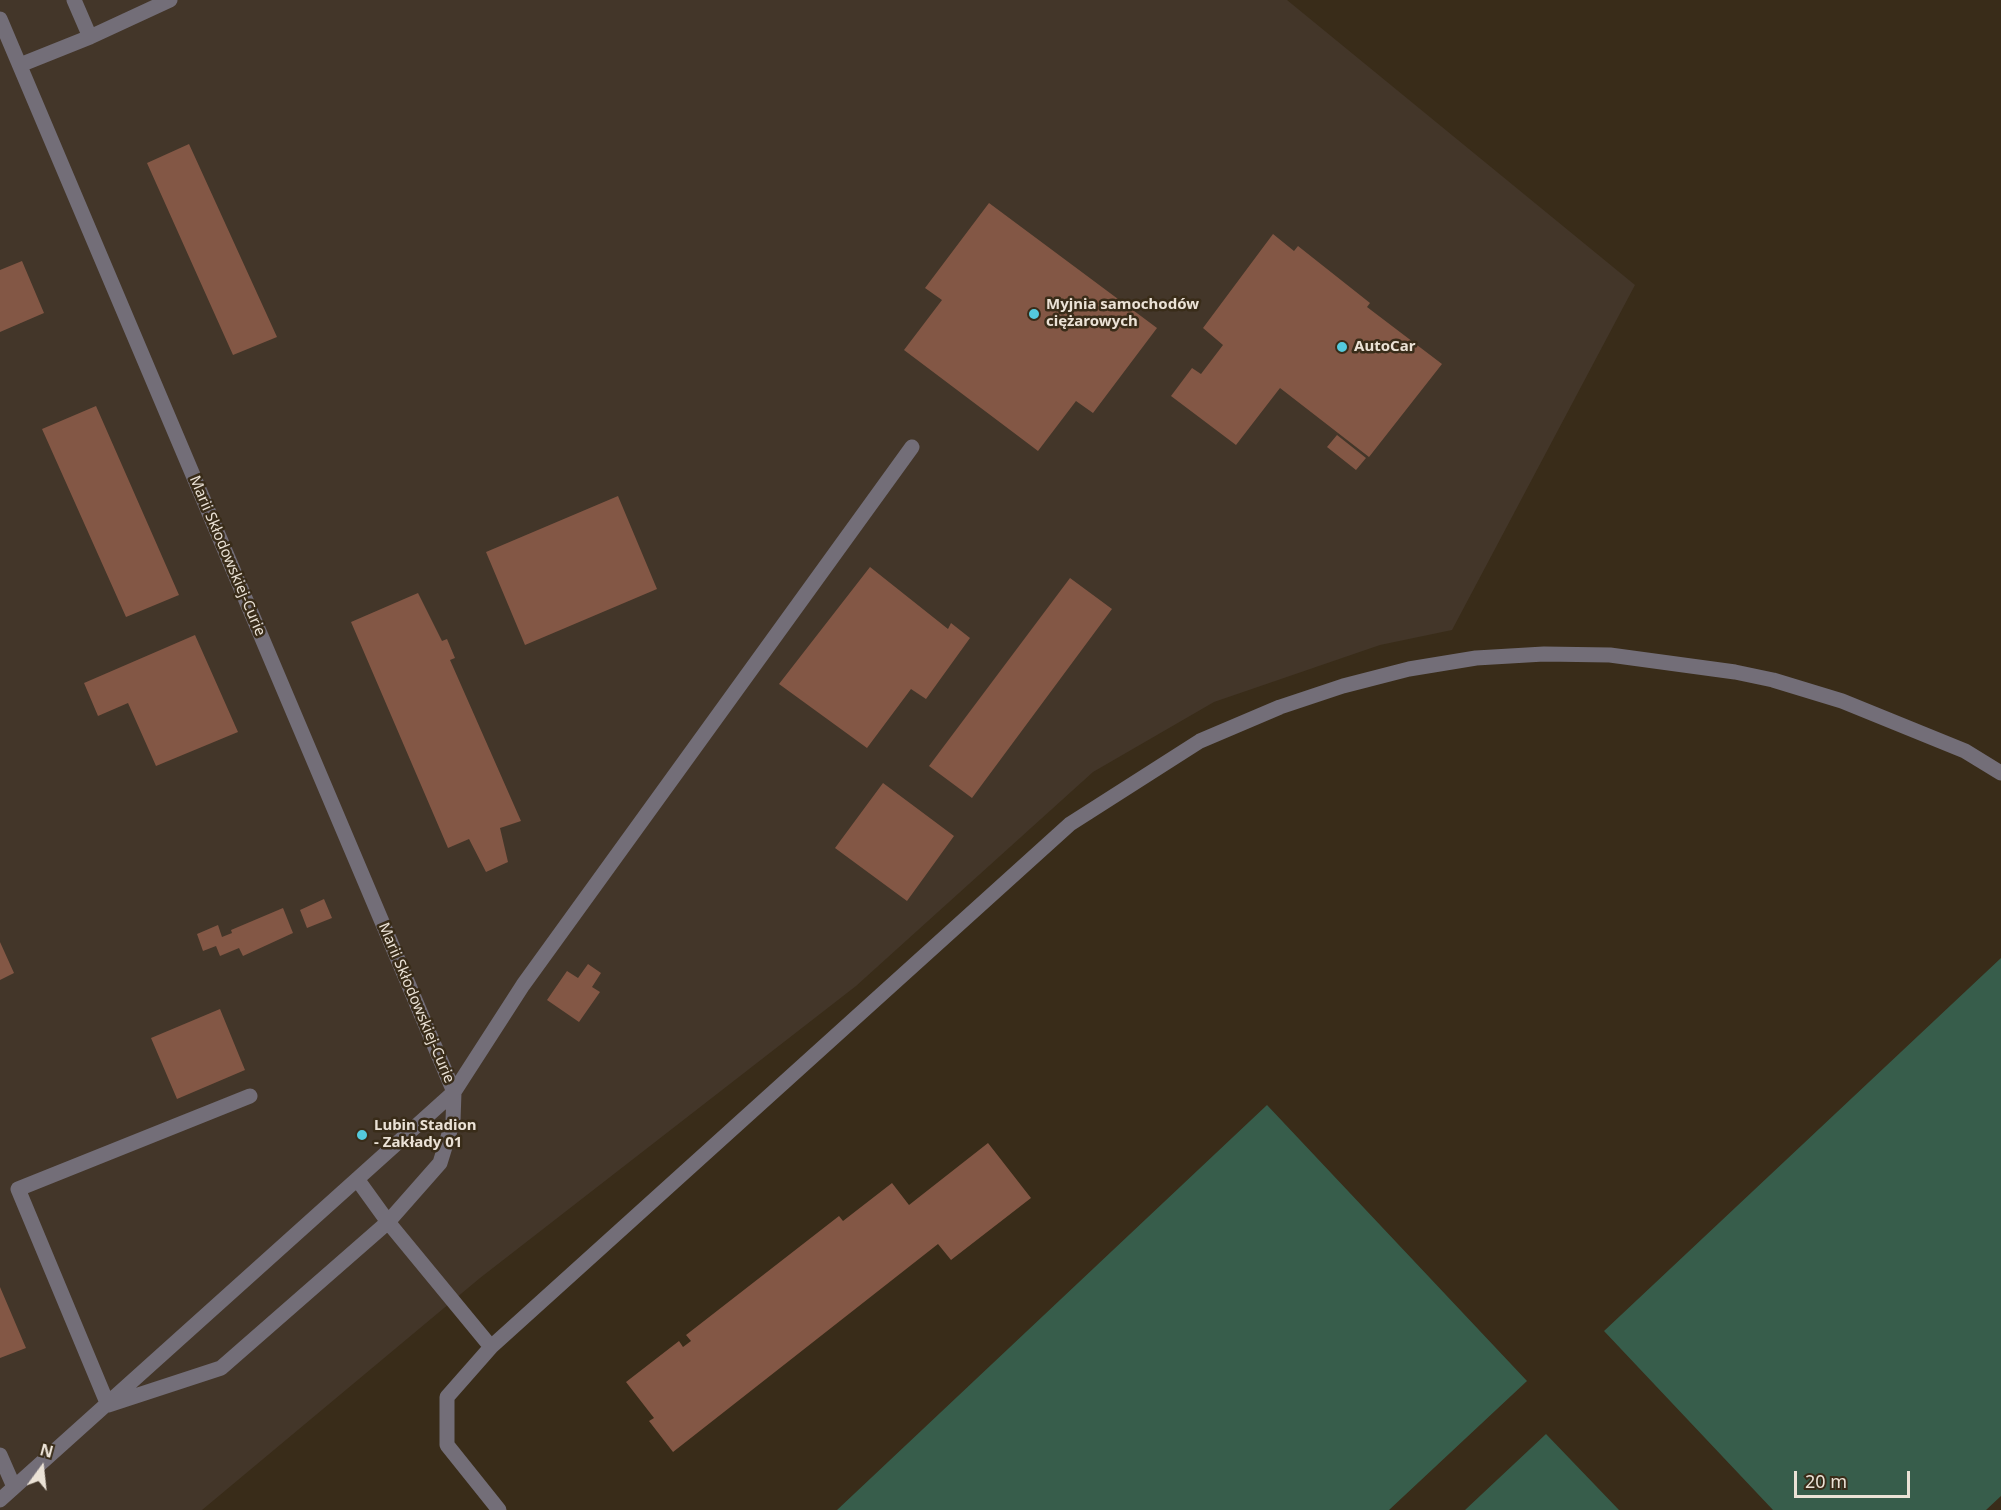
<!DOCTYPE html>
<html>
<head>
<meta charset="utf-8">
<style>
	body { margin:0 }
	#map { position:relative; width:2001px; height:1510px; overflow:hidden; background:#392c19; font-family:"Noto Sans",sans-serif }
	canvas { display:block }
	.north { position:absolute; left:12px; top:1438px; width:60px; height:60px; -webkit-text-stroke:4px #392c19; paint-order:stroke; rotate:15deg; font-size:16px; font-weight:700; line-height:24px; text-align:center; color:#ebe2d6 }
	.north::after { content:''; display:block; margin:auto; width:21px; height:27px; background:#ebe2d6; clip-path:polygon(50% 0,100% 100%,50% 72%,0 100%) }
	.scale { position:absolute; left:1794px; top:1471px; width:116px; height:27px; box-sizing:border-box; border:3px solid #ebe2d6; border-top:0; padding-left:8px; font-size:18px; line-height:21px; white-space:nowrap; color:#ebe2d6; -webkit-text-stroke:4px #392c19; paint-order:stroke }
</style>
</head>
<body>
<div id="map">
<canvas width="2001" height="1510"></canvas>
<div class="north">N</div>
<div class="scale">20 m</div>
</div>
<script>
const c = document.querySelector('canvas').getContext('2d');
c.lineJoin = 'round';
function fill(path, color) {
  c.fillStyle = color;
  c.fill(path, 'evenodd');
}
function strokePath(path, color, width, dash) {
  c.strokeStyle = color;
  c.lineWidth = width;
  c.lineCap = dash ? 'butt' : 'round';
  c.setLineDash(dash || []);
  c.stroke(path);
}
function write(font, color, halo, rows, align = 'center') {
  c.font = font + ' "Noto Sans",sans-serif';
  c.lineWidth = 5;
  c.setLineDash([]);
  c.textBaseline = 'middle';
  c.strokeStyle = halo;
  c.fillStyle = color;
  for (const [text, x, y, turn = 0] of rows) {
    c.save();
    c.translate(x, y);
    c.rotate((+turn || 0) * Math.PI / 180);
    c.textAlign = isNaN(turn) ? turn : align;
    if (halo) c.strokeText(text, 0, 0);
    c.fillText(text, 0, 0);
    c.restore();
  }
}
const industrial = new Path2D(`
	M 0,0 L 1287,0 L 1635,285 L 1452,630 L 1380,645 L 1214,702 L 1093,772 L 856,986 L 480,1278 L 202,1510 L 0,1510 Z`);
const green = new Path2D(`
	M 2001,958 L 2001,1496 L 1986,1510 L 1773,1510 L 1604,1331 Z
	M 1267,1105 L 1527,1381 L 1389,1510 L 837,1510 Z
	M 1546,1434 L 1619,1510 L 1465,1510 Z`);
const building = new Path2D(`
	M 189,144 L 277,337 L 233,355 L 147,163 Z
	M 989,203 L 1157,328 L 1093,413 L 1076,401 L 1038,451 L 904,350 L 942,300 L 925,288 Z
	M 1273,234 L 1294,251 L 1298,246 L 1370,303 L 1367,307 L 1442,364 L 1369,457 L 1280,388 L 1236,445 L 1171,396 L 1192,368 L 1201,374 L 1223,345 L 1203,328 Z
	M 22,261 L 44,313 L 0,332 L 0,270 Z
	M 96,406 L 179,595 L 126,617 L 42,429 Z
	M 1337,435 L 1366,458 L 1356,470 L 1327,447 Z
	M 618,496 L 657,589 L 525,645 L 486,552 Z
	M 870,567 L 948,629 L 951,623 L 970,638 L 926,699 L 911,689 L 867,748 L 779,684 Z
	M 1070,578 L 1112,609 L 972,798 L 929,766 Z
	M 418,593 L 442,641 L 447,639 L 455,658 L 450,660 L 521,821 L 500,828 L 508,862 L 486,872 L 469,839 L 448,848 L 351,622 Z
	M 195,635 L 238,732 L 156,766 L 128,703 L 98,716 L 84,683 Z
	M 883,783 L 954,836 L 907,901 L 835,848 Z
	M 324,899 L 332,918 L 307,928 L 300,910 Z
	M 283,908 L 293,933 L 243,956 L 239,948 L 220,956 L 216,946 L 203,951 L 197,934 L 218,925 L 222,937 L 232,933 L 231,930 Z
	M 0,942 L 14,973 L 0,980 Z
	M 588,964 L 601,973 L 592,987 L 600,992 L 579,1022 L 547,1000 L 567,971 L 578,978 Z
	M 220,1009 L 245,1070 L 177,1099 L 151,1038 Z
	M 988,1143 L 1031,1198 L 951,1260 L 938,1244 L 673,1452 L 649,1421 L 654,1418 L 626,1382 L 679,1341 L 683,1347 L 691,1341 L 686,1335 L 839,1216 L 843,1221 L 892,1183 L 909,1205 Z
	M 0,1287 L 26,1348 L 0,1358 Z`);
const minor = new Path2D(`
	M 74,0 L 90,37
	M 0,19 L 454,1092 L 453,1121 L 440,1163 L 388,1222 L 221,1368 L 108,1405
	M 20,65 L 90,37 L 170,0
	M 357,1179 L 388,1222 L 491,1347 L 447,1397 L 447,1445 L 499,1510
	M 491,1347 L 1070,824 L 1200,741 L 1280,707 L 1343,686 L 1409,669 L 1476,658 L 1544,654 L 1610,655 L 1735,672 L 1773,680 L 1842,701 L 1965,751 L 2001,773
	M 108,1405 L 18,1189 L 250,1096
	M 0,1455 L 14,1487
	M 0,1500 L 454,1092 L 523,985 L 912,447`);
const markers = [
	[1034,314,6,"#54cadd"],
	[1342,347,6,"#54cadd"],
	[362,1135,6,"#54cadd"]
];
const poiNames = [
	["Myjnia samochodów",1046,305],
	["ciężarowych",1046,322],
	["AutoCar",1354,347],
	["Lubin Stadion",374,1126],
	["- Zakłady 01",374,1143]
];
const streetNames = [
	["Marii Skłodowskiej-Curie",227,556,67],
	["Marii Skłodowskiej-Curie",416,1003,67]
];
fill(industrial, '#433629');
fill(green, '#375d4b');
fill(building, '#835745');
strokePath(minor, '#736e78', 15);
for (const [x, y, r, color] of markers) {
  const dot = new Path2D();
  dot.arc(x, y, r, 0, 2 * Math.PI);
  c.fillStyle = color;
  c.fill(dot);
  strokePath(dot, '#392c19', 2);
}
write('bold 15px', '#ebe2d6', '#392c19', poiNames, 'left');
write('15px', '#ebe2d6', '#392c19', streetNames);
</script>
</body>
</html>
